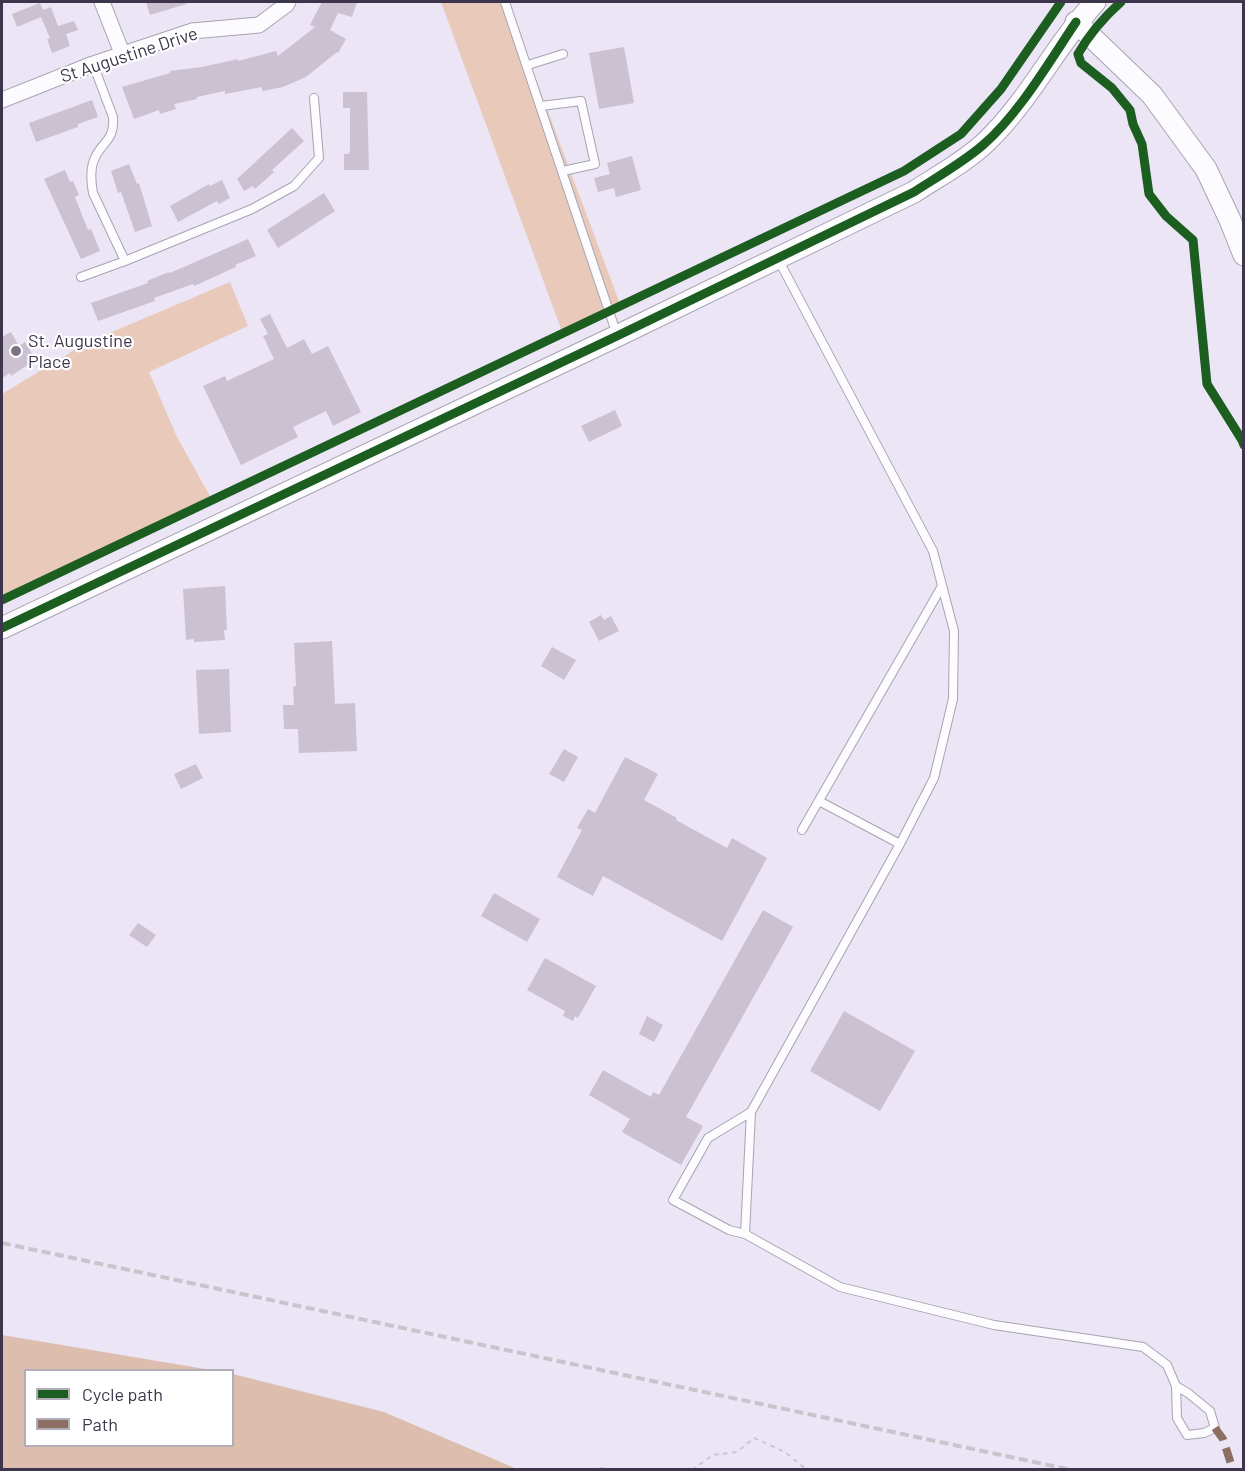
<!DOCTYPE html>
<html>
<head>
<meta charset="utf-8">
<style>
	body { margin:0 }
	#map { position:relative; width:1245px; height:1471px; overflow:hidden; background:#ebe5f6; font-family:Barlow,sans-serif }
	canvas { display:block }
	.frame { position:absolute; inset:0; border:3px solid #3d354b; pointer-events:none }
	.legend { position:absolute; left:24px; top:1369px; width:210px; height:78px; box-sizing:border-box; background:#fff; border:2px solid #b1aeb7; margin:0; padding:8px 10px; list-style:none; font-size:18px; color:#3d354b }
	.legend li { display:flex; align-items:center; gap:12px; height:30px }
	.legend b { width:30px; border:2px solid #b1aeb7 }
</style>
</head>
<body>
<div id="map">
<canvas width="1245" height="1471"></canvas>
<div class="frame"></div>
<ul class="legend">
<li><b style="height:8px;background:#1b5e20"></b>Cycle path</li>
<li><b style="height:8px;background:#8d6e63"></b>Path</li>
</ul>
</div>
<script>
const c = document.querySelector('canvas').getContext('2d');
c.lineJoin = 'round';
function fill(path, color) {
  c.fillStyle = color;
  c.fill(path, 'evenodd');
}
function strokePath(path, color, width, dash) {
  c.strokeStyle = color;
  c.lineWidth = width;
  c.lineCap = dash ? 'butt' : 'round';
  c.setLineDash(dash || []);
  c.stroke(path);
}
function write(font, color, halo, rows, align = 'center') {
  c.font = font + ' Barlow,sans-serif';
  c.lineWidth = 4.5;
  c.setLineDash([]);
  c.textBaseline = 'middle';
  c.strokeStyle = halo;
  c.fillStyle = color;
  for (const [text, x, y, turn = 0] of rows) {
    c.save();
    c.translate(x, y);
    c.rotate((+turn || 0) * Math.PI / 180);
    c.textAlign = isNaN(turn) ? turn : align;
    if (halo) c.strokeText(text, 0, 0);
    c.fillText(text, 0, 0);
    c.restore();
  }
}
const green = new Path2D(`
	M 441,2 L 507,2 L 620,304 L 564,337 Z
	M 230,282 L 248,326 L 149,372 L 177,437 L 211,498 L 2,599 L 2,394 L 86,343 Z`);
const forest = new Path2D(`
	M 2,1335 L 211,1370 L 26,1370 L 26,1446 L 232,1446 L 233,1374 L 384,1412 L 517,1469 L 2,1469 Z`);
const building = new Path2D(`
	M 146,2 L 186,2 L 186,4 L 150,15 Z
	M 322,2 L 357,2 L 352,17 L 338,13 L 330,30 L 346,39 L 338,53 L 337,52 L 306,77 L 283,87 L 262,91 L 262,87 L 225,94 L 225,91 L 197,97 L 197,99 L 174,104 L 176,109 L 160,114 L 159,110 L 134,119 L 122,87 L 170,73 L 170,71 L 202,67 L 238,59 L 238,61 L 276,51 L 278,56 L 315,27 L 310,25 Z
	M 40,3 L 43,10 L 51,7 L 58,26 L 74,21 L 78,30 L 66,34 L 70,46 L 52,53 L 47,39 L 50,38 L 41,17 L 17,27 L 12,14 Z
	M 624,47 L 634,103 L 599,109 L 589,53 Z
	M 343,92 L 367,92 L 369,170 L 344,170 L 344,154 L 349,154 L 350,149 L 350,108 L 343,108 Z
	M 92,100 L 98,117 L 78,124 L 78,127 L 36,142 L 29,123 Z
	M 292,128 L 304,141 L 272,170 L 274,172 L 255,189 L 253,186 L 244,191 L 237,179 Z
	M 632,156 L 641,190 L 616,197 L 614,188 L 598,192 L 594,178 L 610,174 L 607,163 Z
	M 129,164 L 137,184 L 139,183 L 152,226 L 135,232 L 121,192 L 118,193 L 111,171 Z
	M 65,170 L 70,182 L 73,181 L 79,195 L 75,197 L 88,230 L 91,229 L 100,251 L 81,259 L 44,179 Z
	M 222,180 L 230,198 L 219,204 L 217,201 L 178,222 L 170,206 L 209,184 L 210,186 Z
	M 324,193 L 335,211 L 278,248 L 267,230 Z
	M 248,239 L 256,256 L 235,265 L 236,267 L 194,286 L 193,284 L 154,298 L 155,301 L 98,321 L 91,303 L 148,283 L 147,281 L 169,272 L 170,273 Z
	M 270,314 L 287,348 L 304,339 L 312,354 L 328,346 L 361,412 L 333,426 L 326,411 L 293,427 L 298,437 L 241,465 L 203,386 L 225,376 L 227,381 L 274,359 L 263,336 L 268,334 L 260,319 Z
	M 11,332 L 19,346 L 25,342 L 33,355 L 29,358 L 32,362 L 11,376 L 10,373 L 2,378 L 2,337 Z
	M 615,410 L 622,426 L 589,442 L 581,426 Z
	M 225,586 L 227,630 L 224,630 L 225,640 L 194,642 L 194,639 L 186,640 L 183,589 Z
	M 601,615 L 604,620 L 611,616 L 619,631 L 599,641 L 589,622 Z
	M 332,641 L 335,704 L 355,703 L 357,751 L 299,753 L 298,729 L 284,729 L 283,705 L 294,705 L 293,687 L 296,686 L 294,643 Z
	M 552,647 L 576,660 L 564,680 L 541,666 Z
	M 229,669 L 231,732 L 199,734 L 196,670 Z
	M 564,749 L 578,757 L 564,782 L 549,774 Z
	M 625,757 L 658,774 L 644,800 L 677,818 L 676,820 L 727,848 L 732,838 L 767,858 L 722,941 L 603,876 L 593,896 L 557,877 L 582,830 L 577,828 L 588,809 L 595,813 Z
	M 196,764 L 203,778 L 181,789 L 174,774 Z
	M 494,893 L 540,919 L 527,942 L 481,916 Z
	M 763,910 L 793,927 L 686,1117 L 703,1126 L 681,1165 L 622,1132 L 630,1119 L 589,1095 L 603,1070 L 651,1097 L 653,1092 L 659,1095 Z
	M 138,923 L 156,935 L 147,947 L 129,935 Z
	M 545,958 L 596,986 L 578,1018 L 575,1016 L 573,1021 L 563,1016 L 565,1011 L 527,990 Z
	M 844,1011 L 915,1051 L 880,1111 L 810,1071 Z
	M 647,1016 L 663,1025 L 654,1042 L 639,1034 Z`);
const path = new Path2D(`
	M 573,1470 L 605,1468 L 610,1470
	M 692,1470 L 713,1455 L 737,1452 L 754,1438 L 785,1452 L 807,1470`);
const lane = new Path2D(`
	M 505,2 L 617,335
	M 93,64 L 113,117 C 115,142 101,141 94,160 C 90,170 91,182 93,193 L 125,261
	M 528,65 L 563,54
	M 541,106 L 581,101 L 595,164 L 563,171
	M 779,261 L 933,551 L 954,631 L 953,699 L 934,778 L 900,844 L 751,1112 L 745,1234 L 840,1287 L 994,1325 L 1143,1347 L 1167,1365 L 1176,1386 L 1188,1393 L 1210,1411 L 1215,1428 L 1204,1433 L 1187,1435 L 1177,1418 L 1176,1386
	M 81,277 L 125,261 L 252,209 L 294,186 L 319,158 L 314,98
	M 819,801 L 900,844
	M 802,830 L 942,586
	M 745,1234 L 729,1230 L 673,1200 L 708,1138 L 751,1112`);
const street = new Path2D(`
	M 102,2 L 122,53
	M 2,100 L 93,64 L 192,31 L 259,25 L 286,5 L 288,2`);
const secondary = new Path2D(`
	M 1076,22 L 1152,95 L 1206,169 L 1230,220 L 1244,255
	M 2,628 L 617,336 L 914,192 C 938,176 965,162 986,142 C 1029,101 1055,46 1095,2`);
const rail = new Path2D(`
	M 2,1243 L 1072,1470`);
const quiet = new Path2D(`
	M 1215,1428 L 1223,1439 L 1233,1470`);
const cycleway = new Path2D(`
	M 1121,2 C 1103,18 1090,33 1078,54 L 1081,63 L 1112,88 L 1130,110 L 1133,124 L 1142,144 L 1149,194 L 1166,216 L 1193,240 L 1207,384 L 1242,440 L 1244,445
	M 2,600 L 904,171 L 961,134 L 1001,89 L 1061,2
	M 2,628 L 617,336 L 914,192 C 937,177 962,163 983,145 C 1019,114 1049,62 1076,22`);
const markers = [
	[16,351,6,"#7a7387"]
];
const streetNames = [
	["St Augustine Drive",129,55,-18]
];
const poiNames = [
	["St. Augustine",28,341],
	["Place",28,362]
];
fill(green, '#e9caba');
fill(forest, '#ddbeae');
fill(building, '#cbc1d1');
strokePath(lane, '#a8a2b3', 10);
strokePath(street, '#a8a2b3', 17);
strokePath(secondary, '#a8a2b3', 23);
strokePath(path, '#c9c8d0', 2, [4.5, 4.5]);
strokePath(lane, '#fcfbfe', 8);
strokePath(street, '#fcfbfe', 15);
strokePath(secondary, '#fcfbfe', 21);
strokePath(rail, '#c7c5cb', 4, [9, 4.5]);
strokePath(quiet, '#8d6e63', 8, [15, 8]);
strokePath(cycleway, '#1b5e20', 9);
for (const [x, y, r, color] of markers) {
  const dot = new Path2D();
  dot.arc(x, y, r, 0, 2 * Math.PI);
  c.fillStyle = color;
  c.fill(dot);
  strokePath(dot, '#fff', 2);
}
write('18px', '#3d354b', '#fff', streetNames);
write('18px', '#3d354b', '#fff', poiNames, 'left');
</script>
</body>
</html>
